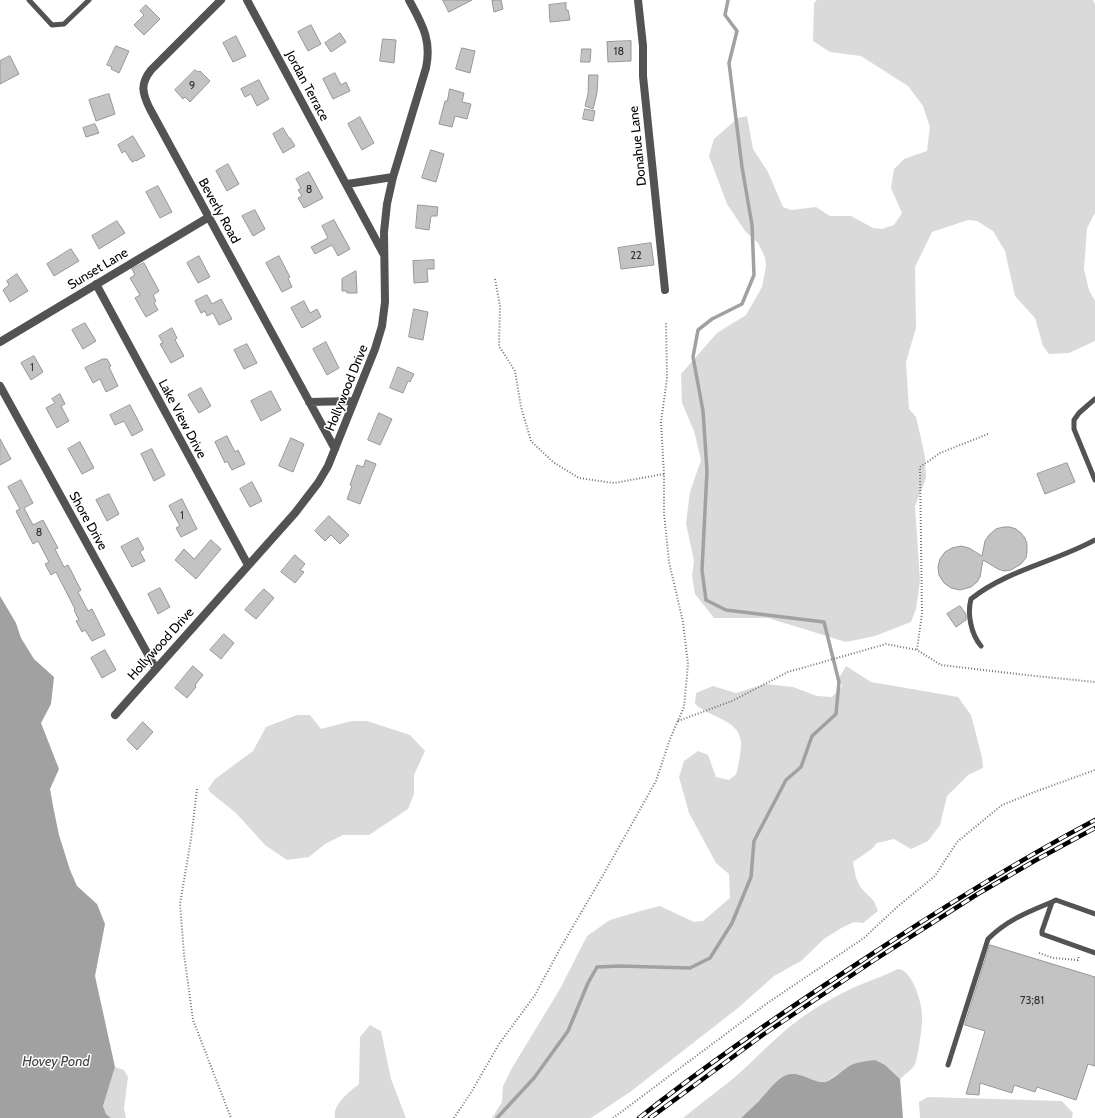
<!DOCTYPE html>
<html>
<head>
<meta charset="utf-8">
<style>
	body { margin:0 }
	canvas { display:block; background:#fff }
</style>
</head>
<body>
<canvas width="1095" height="1118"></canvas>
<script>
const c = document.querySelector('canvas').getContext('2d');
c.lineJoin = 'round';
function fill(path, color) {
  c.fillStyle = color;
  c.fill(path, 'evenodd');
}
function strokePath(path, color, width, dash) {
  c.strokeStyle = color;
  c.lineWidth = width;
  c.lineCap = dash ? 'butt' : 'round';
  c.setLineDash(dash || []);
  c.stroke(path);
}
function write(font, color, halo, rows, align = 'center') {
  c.font = font + ' Cabin,sans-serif';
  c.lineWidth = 3;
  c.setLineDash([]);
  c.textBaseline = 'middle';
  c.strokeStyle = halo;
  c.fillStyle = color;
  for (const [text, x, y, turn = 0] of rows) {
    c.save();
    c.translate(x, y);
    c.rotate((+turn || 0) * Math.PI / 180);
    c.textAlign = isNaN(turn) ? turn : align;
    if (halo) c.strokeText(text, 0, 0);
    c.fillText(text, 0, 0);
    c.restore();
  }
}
const green = new Path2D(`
	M 817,0 L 1093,0 L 1095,5 L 1095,213 L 1087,228 L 1084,269 L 1089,290 L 1095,301 L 1095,341 L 1069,353 L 1049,354 L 1043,346 L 1035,318 L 1015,296 L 1005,251 L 993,231 L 977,221 L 968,220 L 932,232 L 915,267 L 916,328 L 906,362 L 909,409 L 916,417 L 920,434 L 925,457 L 926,478 L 915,506 L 920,581 L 916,609 L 911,622 L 875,636 L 846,642 L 768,618 L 714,618 L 695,594 L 692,576 L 694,561 L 686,523 L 690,492 L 701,460 L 694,431 L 682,403 L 681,374 L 717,333 L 746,315 L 762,287 L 766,266 L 765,257 L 758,243 L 745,231 L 727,204 L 709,156 L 714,139 L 738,118 L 747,116 L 753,149 L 768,172 L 783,207 L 791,210 L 816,207 L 830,216 L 851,216 L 873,228 L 882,229 L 894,225 L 902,213 L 891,188 L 894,169 L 904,159 L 927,151 L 930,127 L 923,106 L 908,86 L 861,56 L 830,52 L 813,41 L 814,3 Z
	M 846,666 L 871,682 L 958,697 L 971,715 L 982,757 L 983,768 L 968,775 L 947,796 L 940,825 L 928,841 L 911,849 L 894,839 L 877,843 L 873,848 L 853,862 L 856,878 L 861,888 L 874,901 L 878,911 L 863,923 L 854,922 L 843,927 L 824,939 L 801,961 L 774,976 L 738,1008 L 630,1092 L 591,1118 L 492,1118 L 502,1102 L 503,1086 L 512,1068 L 560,989 L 587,936 L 610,920 L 644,910 L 660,906 L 694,922 L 703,921 L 730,898 L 729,874 L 716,863 L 689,813 L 679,777 L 684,761 L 698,751 L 708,755 L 716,777 L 729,780 C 731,778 735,776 736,774 C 738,770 739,760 740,755 C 748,719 714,721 695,704 L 696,693 L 713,686 L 736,693 L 765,684 L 793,687 L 817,696 L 832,697 L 842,686 L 839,678 Z
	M 297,715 L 310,715 L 321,729 L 352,721 L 367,721 L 410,735 L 425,751 L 414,775 L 414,794 L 408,809 L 369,835 L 343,835 L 325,844 L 309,857 L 287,860 L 265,845 L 236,813 L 211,793 L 208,789 L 215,779 L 253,751 L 266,727 Z
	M 898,969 C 912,969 922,1003 922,1015 C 923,1023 918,1057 915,1064 C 912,1070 905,1074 900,1079 L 885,1065 L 851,1065 L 826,1082 L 815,1081 L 798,1074 L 759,1101 L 741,1118 L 683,1118 C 700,1104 718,1091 735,1077 C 757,1058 777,1035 801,1018 C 819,1005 841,993 862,984 C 874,979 886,975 898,969 Z
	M 370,1025 L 381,1031 L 391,1079 L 406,1118 L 335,1118 C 332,1105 350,1091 359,1084 L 360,1037 Z
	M 115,1067 L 124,1070 L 128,1077 L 124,1108 L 126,1118 L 111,1118 L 106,1114 L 103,1106 Z
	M 928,1097 L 1062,1101 L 1073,1113 L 1072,1118 L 920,1118 L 919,1102 Z`);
const water = new Path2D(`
	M 0,596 L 16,623 L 21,638 L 34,659 L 54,677 L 51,704 L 41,723 L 59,769 L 50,789 L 53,806 L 59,835 L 70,870 L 77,886 L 97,904 L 105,924 L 95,976 L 115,1067 L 103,1106 L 106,1114 L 111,1118 L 0,1118 Z
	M 875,1060 L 885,1065 L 900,1079 L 903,1118 L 741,1118 C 747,1112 753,1107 759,1101 C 767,1093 779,1074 792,1074 C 803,1073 813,1083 825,1082 C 831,1081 844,1069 851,1065 C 858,1062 867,1061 875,1060 Z`);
const stream = new Path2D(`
	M 497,1118 L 534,1078 L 568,1031 L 588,983 L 597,967 L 620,966 L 690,968 L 710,958 L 732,923 L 751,877 L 754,841 L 786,780 L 801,767 L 812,736 L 836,714 L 839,682 L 824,622 L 726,610 L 706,600 L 702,570 L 707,471 L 703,411 L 693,357 L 698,330 L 712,319 L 742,304 L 754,275 L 752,225 L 742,167 L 729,63 L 737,31 L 725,15 L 728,0`);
const building = new Path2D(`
	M 443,0 L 472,0 L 449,12 Z
	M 497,0 L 501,0 L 503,9 L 494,12 L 492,1 Z
	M 566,3 L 566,10 L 568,10 L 570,20 L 550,22 L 549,5 Z
	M 146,5 L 160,19 L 144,35 L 134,25 L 144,15 L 140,11 Z
	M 311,25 L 321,44 L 308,51 L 298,32 Z
	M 340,33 L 346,42 L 331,52 L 325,43 Z
	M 236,36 L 246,56 L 233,62 L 223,43 Z
	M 383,39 L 396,40 L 394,63 L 380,61 Z
	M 631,41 L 631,61 L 608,62 L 607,42 Z
	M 116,46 L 129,51 L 119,73 L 111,69 L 112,67 L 107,65 Z
	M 462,48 L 475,51 L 470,73 L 456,69 Z
	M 582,49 L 591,49 L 590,62 L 581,62 Z
	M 10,56 L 19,74 L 0,84 L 0,61 Z
	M 195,70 L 198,72 L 200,71 L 210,81 L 190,102 L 185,97 L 183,99 L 175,90 Z
	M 335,73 L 341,85 L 346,82 L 350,91 L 333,99 L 323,79 Z
	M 589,75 L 598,75 L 597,93 L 593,109 L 585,106 L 588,94 Z
	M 259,80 L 269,99 L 257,106 L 251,94 L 245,97 L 241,89 Z
	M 450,89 L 464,93 L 462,102 L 471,104 L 467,119 L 455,116 L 452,127 L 439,124 L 445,101 L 447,101 Z
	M 109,94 L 115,114 L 96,121 L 89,100 Z
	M 585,109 L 595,111 L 593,121 L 583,119 Z
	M 360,117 L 374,143 L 362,150 L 348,124 Z
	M 95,124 L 99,133 L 86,137 L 83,128 Z
	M 283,128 L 289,138 L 290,138 L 295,146 L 283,153 L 273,134 Z
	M 133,136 L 145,156 L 136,161 L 136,160 L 132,162 L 125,151 L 122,153 L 118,145 Z
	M 431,150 L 444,154 L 436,182 L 422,178 Z
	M 228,164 L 239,184 L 227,191 L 216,171 Z
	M 309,172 L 323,198 L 304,208 L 298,198 L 302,196 L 298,190 L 301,188 L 296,179 Z
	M 158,186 L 172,212 L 160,218 L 146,192 Z
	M 418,205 L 438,207 L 437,216 L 431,216 L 429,230 L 416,228 Z
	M 255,210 L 265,229 L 253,236 L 242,216 Z
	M 334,220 L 350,249 L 338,256 L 332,245 L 315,254 L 311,247 L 328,238 L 322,226 Z
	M 117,221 L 125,233 L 99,249 L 92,236 Z
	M 651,243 L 654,265 L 621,269 L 618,248 Z
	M 71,249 L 79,261 L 54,276 L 47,264 Z
	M 199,256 L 210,277 L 198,283 L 187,263 Z
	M 279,256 L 290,277 L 288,278 L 292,287 L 282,292 L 266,263 Z
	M 434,260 L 434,269 L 427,269 L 428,282 L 414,283 L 413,261 Z
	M 144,263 L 159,291 L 153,295 L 156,301 L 154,303 L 158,310 L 146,317 L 135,298 L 140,295 L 130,278 L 135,275 L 132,269 Z
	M 356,271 L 357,293 L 347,293 L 347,291 L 342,291 L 342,279 Z
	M 17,274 L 28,291 L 10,302 L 3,290 L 9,285 L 7,281 Z
	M 207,295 L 212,304 L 221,299 L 232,319 L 219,325 L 213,313 L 207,316 L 205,311 L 201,313 L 195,301 Z
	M 304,301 L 310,313 L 317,309 L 321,317 L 302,328 L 291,308 Z
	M 414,309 L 428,312 L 423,340 L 409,337 Z
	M 85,323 L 96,341 L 83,349 L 72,330 Z
	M 172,328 L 177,338 L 175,340 L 184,356 L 171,363 L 160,344 L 163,343 L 159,336 Z
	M 326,342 L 339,368 L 327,375 L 313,349 Z
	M 247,344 L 257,363 L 244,369 L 234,350 Z
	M 34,356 L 43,372 L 31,380 L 21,363 Z
	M 103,359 L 107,359 L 111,366 L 109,367 L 118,386 L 106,392 L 100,379 L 93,383 L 85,368 Z
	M 398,367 L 414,374 L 410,382 L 408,381 L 403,393 L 390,388 Z
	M 201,388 L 211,406 L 199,413 L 188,395 Z
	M 271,391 L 281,410 L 261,421 L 251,401 Z
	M 60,394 L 65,404 L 61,406 L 69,421 L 57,428 L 46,408 L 55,403 L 52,399 Z
	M 130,405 L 143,430 L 132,436 L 124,421 L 115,425 L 110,415 Z
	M 379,413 L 392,419 L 380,445 L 368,440 Z
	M 227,436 L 235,452 L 238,450 L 245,464 L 232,470 L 227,461 L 225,463 L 215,442 Z
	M 291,438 L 304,444 L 293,472 L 279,466 Z
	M 0,439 L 11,459 L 0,465 Z
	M 80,442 L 94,468 L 82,474 L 68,449 Z
	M 152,449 L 165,475 L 154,481 L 141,454 Z
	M 366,460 L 376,464 L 360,504 L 347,499 L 352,486 L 350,485 L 357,465 L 363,467 Z
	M 1067,463 L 1075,482 L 1045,494 L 1037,474 Z
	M 21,480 L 33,503 L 24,508 L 33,525 L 43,520 L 58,548 L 55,549 L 64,567 L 68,565 L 81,590 L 78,592 L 88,611 L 92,609 L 105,635 L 92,641 L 85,630 L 82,632 L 76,621 L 79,620 L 74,610 L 75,609 L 56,572 L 51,575 L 45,564 L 49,562 L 38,541 L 33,544 L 16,511 L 20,509 L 8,487 Z
	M 252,482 L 262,501 L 250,507 L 240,489 Z
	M 109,494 L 119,514 L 107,521 L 96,500 Z
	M 182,499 L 197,529 L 181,537 L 176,528 L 180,526 L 169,506 Z
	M 329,516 L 349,535 L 340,544 L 331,535 L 325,541 L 315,531 Z
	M 1004,527 L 1010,527 L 1016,529 L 1021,533 L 1025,538 L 1027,544 L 1027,552 L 1026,558 L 1021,564 L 1011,570 L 1004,571 L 998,569 L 983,560 L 980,577 L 977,582 L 971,587 L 960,590 L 951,588 L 944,583 L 939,575 L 938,567 L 940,559 L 945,552 L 952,548 L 961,546 L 969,548 L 982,556 L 985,541 L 989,535 L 996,529 Z
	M 138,538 L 144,549 L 140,552 L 145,561 L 132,567 L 121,547 Z
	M 211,540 L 221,549 L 196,579 L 175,560 L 184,549 L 194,559 Z
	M 295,555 L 305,564 L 300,570 L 304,572 L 295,583 L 281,572 Z
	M 160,588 L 170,607 L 158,614 L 148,594 Z
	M 264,589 L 274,598 L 256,619 L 245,610 Z
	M 960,606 L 966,614 L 966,620 L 956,627 L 947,614 Z
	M 224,634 L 234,643 L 221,659 L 210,650 Z
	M 105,650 L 116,670 L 102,678 L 91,658 Z
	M 193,666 L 203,675 L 195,685 L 196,687 L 187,698 L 175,688 Z
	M 143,722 L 153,732 L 137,750 L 127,740 Z
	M 990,945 L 1095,977 L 1095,1066 L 1088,1064 L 1076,1100 L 1037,1087 L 1035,1092 L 1014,1085 L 1012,1093 L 980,1083 L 979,1095 L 966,1094 L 985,1031 L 965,1025 Z`);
const path = new Path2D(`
	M 495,279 L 500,306 L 499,346 L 515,371 L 521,407 L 531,441 L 553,462 L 579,478 L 614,483 L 664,474
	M 988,434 L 940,453 L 920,467 L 922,613 L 917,650 L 941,665 L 1026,675 L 1095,682
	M 678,721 L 732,701 L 788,672 L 886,644 L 917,650
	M 197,789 L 191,839 L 180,904 L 184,954 L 193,1020 L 231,1118
	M 1039,953 L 1053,958 L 1078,960 L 1079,955
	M 454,1118 L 472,1091 L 499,1044 L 535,995 L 561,947 L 606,870 L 656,781 L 670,739 L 684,707 L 688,664 L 683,622 L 669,562 L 664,513 L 664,474 L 661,422 L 667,378 L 666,323
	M 613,1118 L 766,1004 L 864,938 L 897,907 L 935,876 L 957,842 L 1002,805 L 1037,791 L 1095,770`);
const lane = new Path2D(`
	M 29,0 L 52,25 L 64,24 L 89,0
	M 1095,399 L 1079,413 L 1074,420 L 1074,429 L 1095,480
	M 981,646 C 971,634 967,614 971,599 C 1007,570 1055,562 1095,540
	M 1095,914 L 1056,900 L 1052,902 L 1051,905 L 1042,931 L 1042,934 L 1095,953
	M 948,1065 L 988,939 C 1007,920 1028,912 1052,902`);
const street = new Path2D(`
	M 221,0 L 151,70 C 140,84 142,93 150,109 L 335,449
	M 247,0 L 383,253
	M 638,0 L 643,46 L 643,76 L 665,290
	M 347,184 L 393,177
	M 96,284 L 248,565
	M 0,342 L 209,217
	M 0,386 L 156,669
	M 309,402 L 354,401
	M 115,715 L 295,513 L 318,483 L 328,466 L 375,349 L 382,326 L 385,302 L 384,232 L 387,204 L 393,177 L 426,68 C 432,40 422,24 409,0`);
const rail = new Path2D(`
	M 639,1118 C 706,1065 777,1016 849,969 C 929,916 1010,865 1095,820
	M 650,1118 L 764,1034 L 876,959 L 976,895 L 1036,860 L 1095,828`);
const numberNames = [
	["18",619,52],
	["9",192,86],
	["8",309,190],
	["22",636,256],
	["1",32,368],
	["1",182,516],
	["8",39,533],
	["73;81",1032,1001]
];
const streetNames = [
	["Jordan Terrace",307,86,62],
	["Donahue Lane",638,146,-96],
	["Beverly Road",219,211,61],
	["Sunset Lane",98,269,-31],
	["Hollywood Drive",347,388,-68],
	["Lake View Drive",182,419,62],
	["Shore Drive",88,521,61],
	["Hollywood Drive",161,644,-48]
];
const waterNames = [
	["Hovey Pond",56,1062]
];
fill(green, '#dadada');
fill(water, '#a1a1a1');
strokePath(stream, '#a1a1a1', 3.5);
fill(building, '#c3c3c3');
strokePath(building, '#979797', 1);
strokePath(path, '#757575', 2, [1, 2]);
strokePath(lane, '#535353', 5);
strokePath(street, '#535353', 8);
strokePath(rail, '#000', 4.5);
strokePath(rail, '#fff', 3, [9]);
write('11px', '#313131', null, numberNames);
write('13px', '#000', '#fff', streetNames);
write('italic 14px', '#424242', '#fff', waterNames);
</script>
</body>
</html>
